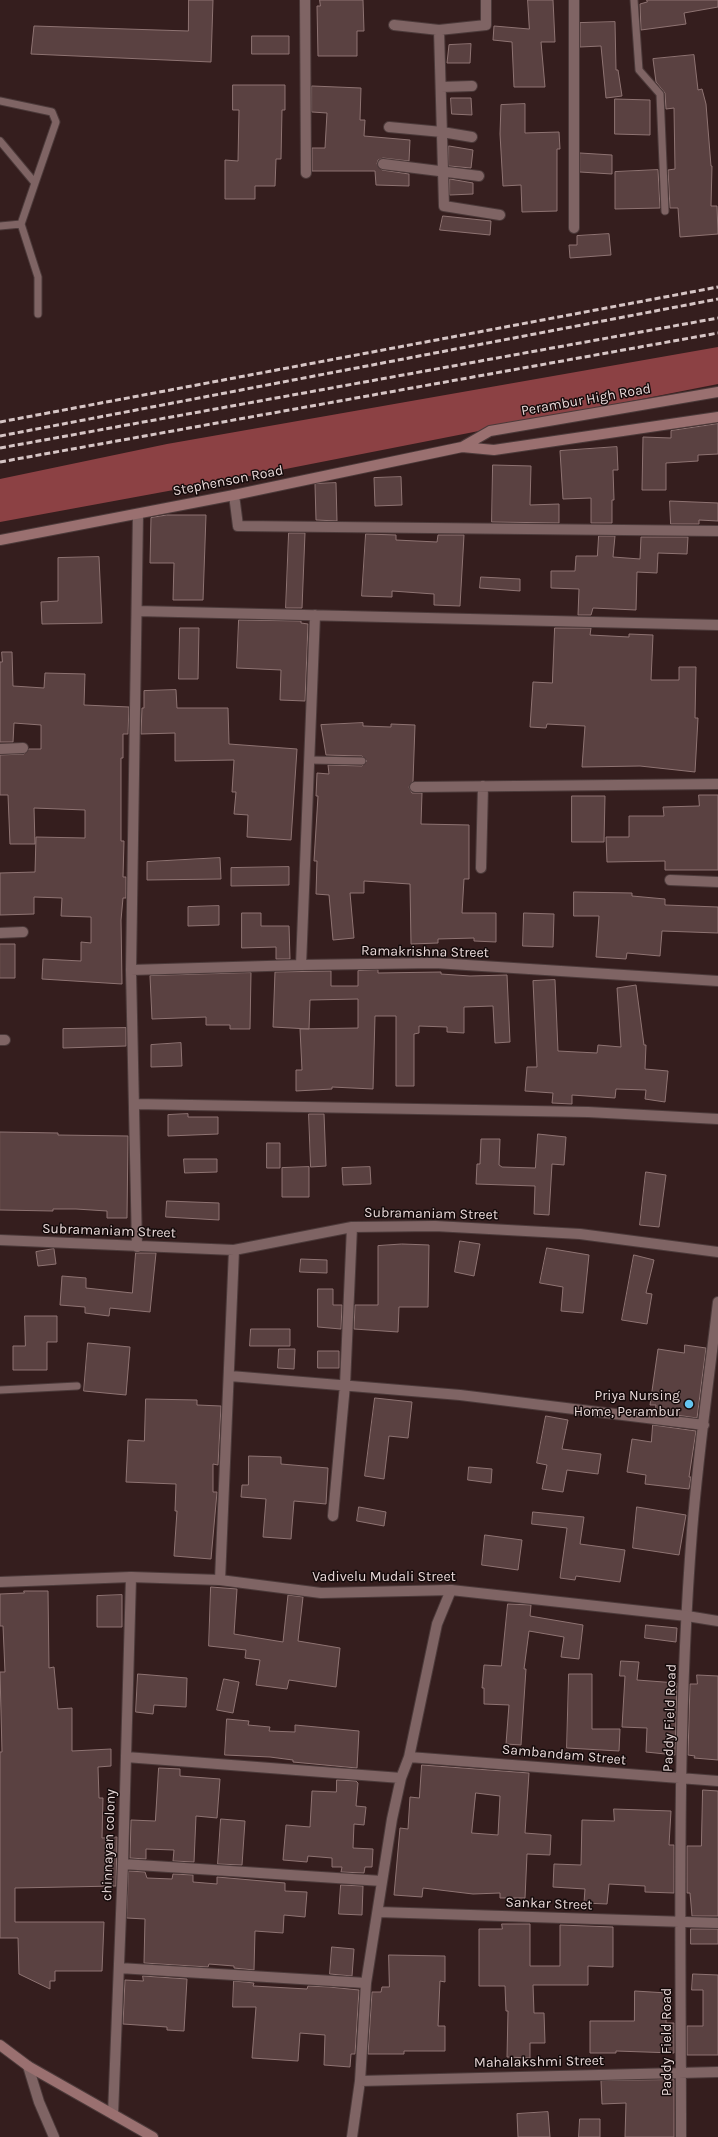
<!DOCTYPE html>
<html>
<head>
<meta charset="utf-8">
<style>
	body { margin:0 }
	canvas { display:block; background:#351e1e }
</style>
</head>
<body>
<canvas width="718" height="2137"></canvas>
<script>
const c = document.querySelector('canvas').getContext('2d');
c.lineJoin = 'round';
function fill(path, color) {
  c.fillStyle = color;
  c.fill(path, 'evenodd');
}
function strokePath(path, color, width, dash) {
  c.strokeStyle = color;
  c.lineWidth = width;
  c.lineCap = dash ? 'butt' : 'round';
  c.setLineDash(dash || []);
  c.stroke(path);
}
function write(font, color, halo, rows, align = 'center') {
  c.font = font + ' Karla,sans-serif';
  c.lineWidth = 3;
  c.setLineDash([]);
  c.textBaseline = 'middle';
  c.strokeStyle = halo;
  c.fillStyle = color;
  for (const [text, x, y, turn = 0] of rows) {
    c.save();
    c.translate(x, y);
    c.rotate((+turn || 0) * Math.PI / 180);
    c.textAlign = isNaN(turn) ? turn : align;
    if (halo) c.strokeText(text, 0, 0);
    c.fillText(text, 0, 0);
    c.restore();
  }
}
const forest = new Path2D(`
	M 718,347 L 718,384 L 255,475 L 0,522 L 0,479 L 167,444 Z`);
const building = new Path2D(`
	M 189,0 L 213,0 L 211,62 L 31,54 L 34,26 L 188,31 Z
	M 320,0 L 363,0 L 364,31 L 357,31 L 357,56 L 318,56 L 317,6 L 320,6 Z
	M 528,0 L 553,0 L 555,42 L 541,42 L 545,87 L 514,87 L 512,42 L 493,40 L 494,26 L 529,29 Z
	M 647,0 L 718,0 L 718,7 L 684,13 L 686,24 L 641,30 L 640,4 L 647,2 Z
	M 615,22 L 616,70 L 618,70 L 622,96 L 606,98 L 601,46 L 580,47 L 580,23 Z
	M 252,36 L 289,36 L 289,54 L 252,54 Z
	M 471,44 L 470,63 L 447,63 L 449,45 Z
	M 694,55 L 698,90 L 702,89 L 706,104 L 711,166 L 712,166 L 711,206 L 717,206 L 718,234 L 680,237 L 678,208 L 670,208 L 668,170 L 675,169 L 674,108 L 666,109 L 665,93 L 656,82 L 653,59 Z
	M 233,85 L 285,85 L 285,110 L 282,110 L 281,159 L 276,159 L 275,186 L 255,186 L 255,199 L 225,199 L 225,160 L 238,161 L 239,110 L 233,110 Z
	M 312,86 L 361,88 L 360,120 L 365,120 L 364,136 L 410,140 L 409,161 L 383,158 L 378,160 L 377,164 L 382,170 L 409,174 L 409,186 L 376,185 L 375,171 L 312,171 L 312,148 L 325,148 L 327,113 L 312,112 Z
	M 451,98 L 471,98 L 472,115 L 452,114 Z
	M 615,99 L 650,100 L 650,135 L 615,134 Z
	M 525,104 L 525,133 L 559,132 L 560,149 L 557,149 L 557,211 L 522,212 L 521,185 L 503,186 L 500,134 L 501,105 Z
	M 449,146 L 473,150 L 471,168 L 449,166 Z
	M 580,153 L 612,155 L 612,174 L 580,172 Z
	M 658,170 L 660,208 L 615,209 L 615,172 Z
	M 450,179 L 473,183 L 473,194 L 450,195 Z
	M 443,216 L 491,221 L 490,235 L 440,230 Z
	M 609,234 L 611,255 L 570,258 L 569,245 L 577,245 L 577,236 Z
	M 718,424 L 718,454 L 698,455 L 698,461 L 666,463 L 666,490 L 642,490 L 643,437 L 671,438 L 671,431 Z
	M 617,447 L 618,470 L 613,470 L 614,500 L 612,500 L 612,523 L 591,523 L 591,498 L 563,499 L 560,451 Z
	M 493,465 L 531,466 L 530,505 L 559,504 L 559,523 L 492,522 Z
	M 401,477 L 402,505 L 375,506 L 374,478 Z
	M 336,483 L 337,521 L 316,520 L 315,484 Z
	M 670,501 L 718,503 L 718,521 L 699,520 L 699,524 L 671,524 Z
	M 167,515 L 206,515 L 203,600 L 173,600 L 174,563 L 150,563 L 151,518 Z
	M 289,533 L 305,533 L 302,608 L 286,608 Z
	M 366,534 L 396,535 L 396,540 L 437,542 L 438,535 L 464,535 L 460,606 L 434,605 L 434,594 L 392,591 L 392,597 L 362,596 Z
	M 599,536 L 615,536 L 613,557 L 640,559 L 641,537 L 688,537 L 687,554 L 658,553 L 657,573 L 637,572 L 636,610 L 593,608 L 591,615 L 578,615 L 579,589 L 551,588 L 551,571 L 575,571 L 576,556 L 597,556 Z
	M 99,557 L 102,623 L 42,624 L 41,602 L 58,601 L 58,558 Z
	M 481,577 L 520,579 L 520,591 L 480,588 Z
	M 239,620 L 301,621 L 301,623 L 308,624 L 305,701 L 280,700 L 281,670 L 237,668 Z
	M 180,628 L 199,628 L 198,679 L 179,679 Z
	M 555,628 L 591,628 L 590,635 L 629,637 L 629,634 L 653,635 L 651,680 L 679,680 L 679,667 L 696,667 L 695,718 L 698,718 L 695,772 L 640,766 L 582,767 L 585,726 L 547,724 L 546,728 L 530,727 L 533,682 L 552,683 Z
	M 2,652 L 12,652 L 13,686 L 44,688 L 45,673 L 85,674 L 84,705 L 129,707 L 128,734 L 123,734 L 123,758 L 121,758 L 121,841 L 124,841 L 123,877 L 126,877 L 126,898 L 123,898 L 121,920 L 122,984 L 42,979 L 43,959 L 81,961 L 81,942 L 91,943 L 91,917 L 61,916 L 62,898 L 34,897 L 34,914 L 0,915 L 0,873 L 35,872 L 36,837 L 85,838 L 85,810 L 34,808 L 35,844 L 10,844 L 8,795 L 0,795 L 0,755 L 24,754 L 29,749 L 41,749 L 41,725 L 14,723 L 13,742 L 0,742 L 0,662 L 2,662 Z
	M 176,690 L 177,708 L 228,708 L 229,744 L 297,749 L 291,840 L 247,837 L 248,815 L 234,814 L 236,792 L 232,792 L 234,760 L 175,761 L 175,733 L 141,734 L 142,708 L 144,708 L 144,691 Z
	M 363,723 L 363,726 L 391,727 L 391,724 L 415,725 L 413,781 L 409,787 L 412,793 L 422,793 L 421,824 L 469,825 L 469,879 L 464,879 L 462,913 L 496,913 L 496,942 L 474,941 L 474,938 L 438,939 L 438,943 L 411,944 L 410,884 L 364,881 L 364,893 L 350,893 L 354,938 L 333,940 L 329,895 L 316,894 L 317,861 L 314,861 L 318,796 L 316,796 L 317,773 L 329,774 L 328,765 L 362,766 L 367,761 L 362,756 L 326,755 L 321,725 Z
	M 699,795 L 718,795 L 718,870 L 665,870 L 665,861 L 607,862 L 606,837 L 629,837 L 629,816 L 664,816 L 663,807 L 699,806 Z
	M 572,796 L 605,796 L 604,842 L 572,842 Z
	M 220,858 L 221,879 L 147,880 L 147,862 Z
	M 289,867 L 289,885 L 231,886 L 231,868 Z
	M 574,892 L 632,893 L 632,896 L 665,899 L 665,905 L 718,907 L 718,933 L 662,931 L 660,956 L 627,953 L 626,959 L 596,957 L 599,916 L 574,916 Z
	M 219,906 L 219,925 L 188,926 L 188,907 Z
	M 242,913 L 261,913 L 261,926 L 289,926 L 290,959 L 276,959 L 276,947 L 242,948 Z
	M 524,913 L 554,914 L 553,947 L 523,946 Z
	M 0,944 L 15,944 L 15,978 L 0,978 Z
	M 378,970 L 378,973 L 441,972 L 441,974 L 470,976 L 507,975 L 510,1042 L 495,1043 L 493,1006 L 464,1007 L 464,1033 L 447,1032 L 447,1027 L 419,1026 L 419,1033 L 414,1034 L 414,1086 L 396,1086 L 396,1016 L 375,1016 L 373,1089 L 332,1087 L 332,1089 L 296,1091 L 296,1070 L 302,1070 L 300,1029 L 358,1028 L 358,999 L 310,1000 L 309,1029 L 273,1027 L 275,972 L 331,971 L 331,986 L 358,986 L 358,971 Z
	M 251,973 L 250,1029 L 230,1029 L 230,1025 L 206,1025 L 206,1017 L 152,1019 L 150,976 Z
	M 555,980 L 558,1051 L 597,1053 L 598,1045 L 621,1047 L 617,988 L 636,985 L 644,1045 L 646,1045 L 645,1069 L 668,1071 L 665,1102 L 645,1099 L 646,1090 L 616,1089 L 615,1098 L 572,1095 L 572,1104 L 552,1103 L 553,1093 L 525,1091 L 527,1067 L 537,1067 L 533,981 Z
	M 126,1028 L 126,1046 L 63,1048 L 63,1029 Z
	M 181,1043 L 182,1066 L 151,1067 L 151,1045 Z
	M 188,1114 L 188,1117 L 218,1117 L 218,1134 L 168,1136 L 168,1115 Z
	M 309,1114 L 324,1114 L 326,1166 L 311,1167 Z
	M 0,1132 L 58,1133 L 58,1135 L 128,1136 L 127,1218 L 107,1218 L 107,1211 L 76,1209 L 53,1209 L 53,1211 L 0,1210 Z
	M 538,1134 L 566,1137 L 564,1165 L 552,1164 L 549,1215 L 534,1214 L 535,1186 L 476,1184 L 477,1164 L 480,1164 L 481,1139 L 500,1139 L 499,1165 L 502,1167 L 535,1168 Z
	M 267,1143 L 280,1143 L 280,1168 L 267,1168 Z
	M 184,1159 L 217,1159 L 217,1172 L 185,1173 Z
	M 309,1167 L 309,1197 L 282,1197 L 282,1168 Z
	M 370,1167 L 371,1184 L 343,1185 L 342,1168 Z
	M 646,1172 L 666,1175 L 659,1227 L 640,1225 Z
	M 167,1201 L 219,1203 L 219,1220 L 166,1217 Z
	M 460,1241 L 480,1244 L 474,1276 L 455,1272 Z
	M 402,1244 L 429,1245 L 428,1307 L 399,1307 L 398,1332 L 354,1329 L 355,1305 L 378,1305 L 378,1246 Z
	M 547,1248 L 589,1255 L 583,1313 L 561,1311 L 563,1287 L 540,1283 Z
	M 54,1249 L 56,1264 L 38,1266 L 36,1252 Z
	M 136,1253 L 156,1253 L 150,1312 L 110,1308 L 109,1316 L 85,1313 L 85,1307 L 60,1305 L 62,1276 L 86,1278 L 86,1288 L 132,1293 Z
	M 634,1255 L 654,1260 L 646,1293 L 652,1294 L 647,1324 L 622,1320 Z
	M 301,1259 L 327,1260 L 327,1273 L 300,1272 Z
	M 318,1289 L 333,1289 L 333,1305 L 342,1305 L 341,1329 L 318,1327 Z
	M 25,1316 L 57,1316 L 57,1342 L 47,1342 L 47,1370 L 13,1370 L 13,1346 L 25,1346 Z
	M 251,1329 L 290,1329 L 290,1346 L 250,1346 Z
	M 88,1343 L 130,1347 L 126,1395 L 84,1391 Z
	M 685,1345 L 706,1348 L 697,1418 L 655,1412 L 656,1405 L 650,1405 L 658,1349 L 684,1353 Z
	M 279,1349 L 295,1349 L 294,1369 L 278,1368 Z
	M 318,1351 L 339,1351 L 339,1368 L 318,1368 Z
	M 375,1398 L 412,1402 L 408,1438 L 389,1436 L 384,1479 L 365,1476 Z
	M 146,1399 L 197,1400 L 197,1405 L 221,1406 L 218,1465 L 213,1464 L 213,1492 L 217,1492 L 211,1559 L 174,1556 L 177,1511 L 175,1511 L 176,1484 L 126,1482 L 128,1440 L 144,1441 Z
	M 546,1416 L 568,1420 L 562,1449 L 601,1454 L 598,1474 L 567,1470 L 563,1492 L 542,1489 L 547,1465 L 537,1463 Z
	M 653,1425 L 696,1431 L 689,1477 L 691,1477 L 689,1489 L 645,1484 L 646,1475 L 627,1472 L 632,1439 L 651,1442 Z
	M 249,1456 L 281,1457 L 281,1464 L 328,1468 L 326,1504 L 294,1501 L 291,1539 L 263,1537 L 266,1499 L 241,1497 L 242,1485 L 248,1485 Z
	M 469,1467 L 492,1469 L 491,1483 L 468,1480 Z
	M 359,1507 L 386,1512 L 384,1526 L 357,1521 Z
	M 637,1507 L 686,1515 L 679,1555 L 633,1548 Z
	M 533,1512 L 584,1517 L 580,1544 L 625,1550 L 620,1582 L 576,1576 L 575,1580 L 560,1578 L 567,1528 L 532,1524 Z
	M 485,1535 L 522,1540 L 518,1570 L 482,1565 Z
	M 211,1587 L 237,1589 L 234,1634 L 283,1642 L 288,1595 L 303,1597 L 298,1641 L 340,1648 L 336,1687 L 289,1680 L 287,1689 L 256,1685 L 260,1660 L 245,1658 L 246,1650 L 209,1646 Z
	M 24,1591 L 48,1591 L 49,1668 L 54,1667 L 58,1709 L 72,1708 L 72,1751 L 111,1749 L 111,1766 L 98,1767 L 99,1798 L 103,1798 L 102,1838 L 117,1837 L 116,1886 L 15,1888 L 15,1922 L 104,1922 L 102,1971 L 55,1971 L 55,1981 L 50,1981 L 50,1989 L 19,1974 L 18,1938 L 0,1938 L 0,1752 L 2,1752 L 0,1672 L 5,1672 L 3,1626 L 0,1626 L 0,1594 L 24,1593 Z
	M 122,1595 L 122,1627 L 97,1627 L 97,1596 Z
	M 508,1604 L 531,1605 L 530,1616 L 583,1625 L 579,1659 L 561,1657 L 564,1637 L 529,1631 L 524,1669 L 526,1669 L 521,1745 L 506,1744 L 509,1705 L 484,1704 L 484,1688 L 482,1688 L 484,1665 L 501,1666 Z
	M 646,1625 L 677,1628 L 676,1642 L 645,1638 Z
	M 621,1661 L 639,1662 L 637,1680 L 677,1683 L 675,1755 L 646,1752 L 647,1728 L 622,1727 L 625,1676 L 620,1676 Z
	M 138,1674 L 187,1678 L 186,1707 L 154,1705 L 153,1714 L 136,1712 Z
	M 569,1674 L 592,1674 L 592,1729 L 620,1729 L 619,1751 L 567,1748 Z
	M 697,1675 L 718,1676 L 718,1760 L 694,1758 L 695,1756 L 688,1755 L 690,1684 L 697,1684 Z
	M 224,1679 L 239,1682 L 233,1713 L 217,1710 Z
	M 227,1719 L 249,1721 L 248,1725 L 270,1727 L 269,1731 L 295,1732 L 295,1725 L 359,1731 L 357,1768 L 293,1762 L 293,1760 L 270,1757 L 225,1755 Z
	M 422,1765 L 529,1773 L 525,1833 L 551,1835 L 550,1855 L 527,1854 L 525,1898 L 500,1898 L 500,1893 L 473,1894 L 423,1888 L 422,1897 L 394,1895 L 400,1828 L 408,1829 L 410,1797 L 419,1798 ZM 476,1793 L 500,1796 L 498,1835 L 472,1833 Z
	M 159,1768 L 180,1769 L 180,1776 L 220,1779 L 217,1818 L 196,1816 L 194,1862 L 173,1861 L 174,1850 L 146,1849 L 146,1859 L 130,1858 L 131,1820 L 155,1821 Z
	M 337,1780 L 356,1781 L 358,1783 L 356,1806 L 366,1807 L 364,1825 L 354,1824 L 353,1848 L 373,1849 L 372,1867 L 365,1867 L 364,1873 L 341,1872 L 342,1867 L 332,1867 L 332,1858 L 308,1856 L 307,1862 L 283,1860 L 286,1825 L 310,1827 L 312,1791 L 336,1792 Z
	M 703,1790 L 718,1791 L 718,1916 L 692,1916 L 690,1893 L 687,1893 L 687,1846 L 701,1846 Z
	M 614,1809 L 671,1811 L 669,1845 L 674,1845 L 674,1893 L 645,1892 L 645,1886 L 609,1884 L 607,1904 L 584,1903 L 585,1889 L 553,1887 L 554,1864 L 581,1865 L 582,1820 L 614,1821 Z
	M 221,1819 L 245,1821 L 242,1865 L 218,1864 Z
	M 129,1871 L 145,1872 L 147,1878 L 172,1879 L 173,1874 L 193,1875 L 193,1882 L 217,1884 L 217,1877 L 285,1883 L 285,1891 L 307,1892 L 305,1917 L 284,1915 L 283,1933 L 255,1931 L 254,1970 L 234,1968 L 234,1966 L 209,1964 L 208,1967 L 144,1963 L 145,1919 L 127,1918 Z
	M 341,1885 L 363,1886 L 362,1915 L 339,1914 Z
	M 502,1924 L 530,1924 L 530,1966 L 560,1966 L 560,1925 L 613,1927 L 613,1967 L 588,1966 L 588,1985 L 533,1985 L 534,2013 L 544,2013 L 545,2043 L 530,2043 L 530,2058 L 507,2057 L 508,2011 L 506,2011 L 505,1986 L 479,1986 L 479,1929 L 502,1929 Z
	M 691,1929 L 718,1929 L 718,1944 L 691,1944 Z
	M 332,1947 L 354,1949 L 352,1976 L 330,1974 Z
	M 389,1955 L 445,1956 L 445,1982 L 440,1981 L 438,2026 L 445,2026 L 445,2051 L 404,2051 L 404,2054 L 368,2054 L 372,1992 L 381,1992 L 382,1987 L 389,1987 Z
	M 693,1974 L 718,1975 L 718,2055 L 687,2055 L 687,2026 L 703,2026 L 703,1990 L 692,1990 Z
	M 143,1976 L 187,1979 L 184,2031 L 167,2030 L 167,2027 L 123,2024 L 125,1980 L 143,1981 Z
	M 234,1981 L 254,1983 L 253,1986 L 307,1989 L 308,1986 L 329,1987 L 359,1990 L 355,2054 L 351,2054 L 350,2067 L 324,2065 L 325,2035 L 300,2033 L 298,2061 L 252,2058 L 256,2007 L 233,2007 Z
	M 635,1991 L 667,1993 L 666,2023 L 674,2023 L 674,2053 L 616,2051 L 616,2053 L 590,2053 L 590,2021 L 634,2021 Z
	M 674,2080 L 674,2137 L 625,2137 L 626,2103 L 602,2104 L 601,2081 Z
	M 548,2112 L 550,2137 L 518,2137 L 517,2114 Z
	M 580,2119 L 600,2119 L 600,2137 L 579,2137 Z`);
const service = new Path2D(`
	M 634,0 L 639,70 L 660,94 L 665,211
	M 0,101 L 52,112 L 56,122 L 35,183
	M 0,141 L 35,183 L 21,224 L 0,226
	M 21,224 L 38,277 L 38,314
	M 309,760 L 362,761
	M 0,1390 L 77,1386`);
const minor = new Path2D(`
	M 305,0 L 306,173
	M 486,0 L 486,25 L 439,30 L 444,206 L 500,215
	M 394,25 L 439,30
	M 441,87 L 472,86
	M 389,127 L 442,132 L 472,137
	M 383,164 L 479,176
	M 574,228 L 574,0
	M 234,495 L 238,526 L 718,531
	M 137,611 L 718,625
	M 0,749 L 23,748
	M 415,787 L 718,784
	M 481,868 L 483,786
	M 670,880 L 718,882
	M 0,933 L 23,932
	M 301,965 L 315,615
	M 131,970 L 301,965 L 435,963 L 718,981
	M 0,1040 L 5,1040
	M 134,1104 L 588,1112 L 718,1119
	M 0,1240 L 234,1250 L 352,1227 L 435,1226 L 580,1234 L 718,1252
	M 137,1247 L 131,970 L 138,514
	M 230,1376 L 460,1395 L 704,1425
	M 333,1516 L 345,1385 L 352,1227
	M 220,1580 L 234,1250
	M 126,1757 L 401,1778
	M 409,1757 L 718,1781
	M 123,1864 L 382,1881
	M 378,1912 L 718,1923
	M 119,1968 L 366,1983
	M 28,2066 L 39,2102 L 54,2137
	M 360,2081 L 718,2072
	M 113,2114 L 123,1864 L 131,1577
	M 352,2137 L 360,2081 L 366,1983 L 392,1819 L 401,1778 L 409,1757 L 437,1624 L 451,1590
	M 681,2137 C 681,1936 676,1733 692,1531 C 698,1455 709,1378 718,1302`);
const tertiary = new Path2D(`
	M 0,1582 L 131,1577 L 220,1580 L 321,1593 L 451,1590 L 687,1616 L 718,1621`);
const secondary = new Path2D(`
	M 462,447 L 490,431 L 718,392
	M 0,540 L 234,495 L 462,447 L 494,450 L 718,417
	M 0,2045 L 28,2066 L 153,2137`);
const rail = new Path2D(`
	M 0,422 L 718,287
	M 0,436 L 718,299
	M 0,448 L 718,318
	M 0,462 L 718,333`);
const markers = [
	[689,1404,5,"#65c4ef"]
];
const streetNames = [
	["Perambur High Road",586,400,-10],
	["Stephenson Road",228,481,-11],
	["Ramakrishna Street",425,952,1],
	["Subramaniam Street",431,1214,1],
	["Subramaniam Street",109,1231,2],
	["Vadivelu Mudali Street",384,1577],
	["Paddy Field Road",670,1718,-88],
	["Sambandam Street",564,1755,5],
	["chinnayan colony",109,1845,-88],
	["Sankar Street",549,1904,2],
	["Paddy Field Road",667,2042,-90],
	["Mahalakshmi Street",539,2062,-1]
];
const poiNames = [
	["Priya Nursing",680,1396],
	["Home, Perambur",680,1412]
];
fill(forest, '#8c4144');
fill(building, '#5a4141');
strokePath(building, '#8e7372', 1);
strokePath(service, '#4c3a3a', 9);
strokePath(minor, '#4c3a3a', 12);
strokePath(tertiary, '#4c3a3a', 12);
strokePath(secondary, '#4c3a3a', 12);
strokePath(service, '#7f6464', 7);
strokePath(minor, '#7f6464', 10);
strokePath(tertiary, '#7f6464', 10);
strokePath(secondary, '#9a7070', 10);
strokePath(rail, '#d6c5c5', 3, [6, 3]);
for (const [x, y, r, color] of markers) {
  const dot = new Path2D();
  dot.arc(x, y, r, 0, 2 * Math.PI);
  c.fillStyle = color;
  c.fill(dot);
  strokePath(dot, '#150b0b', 1.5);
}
write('14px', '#e8d8d8', '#150b0b', streetNames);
write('14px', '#e8d8d8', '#150b0b', poiNames, 'right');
</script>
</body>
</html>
